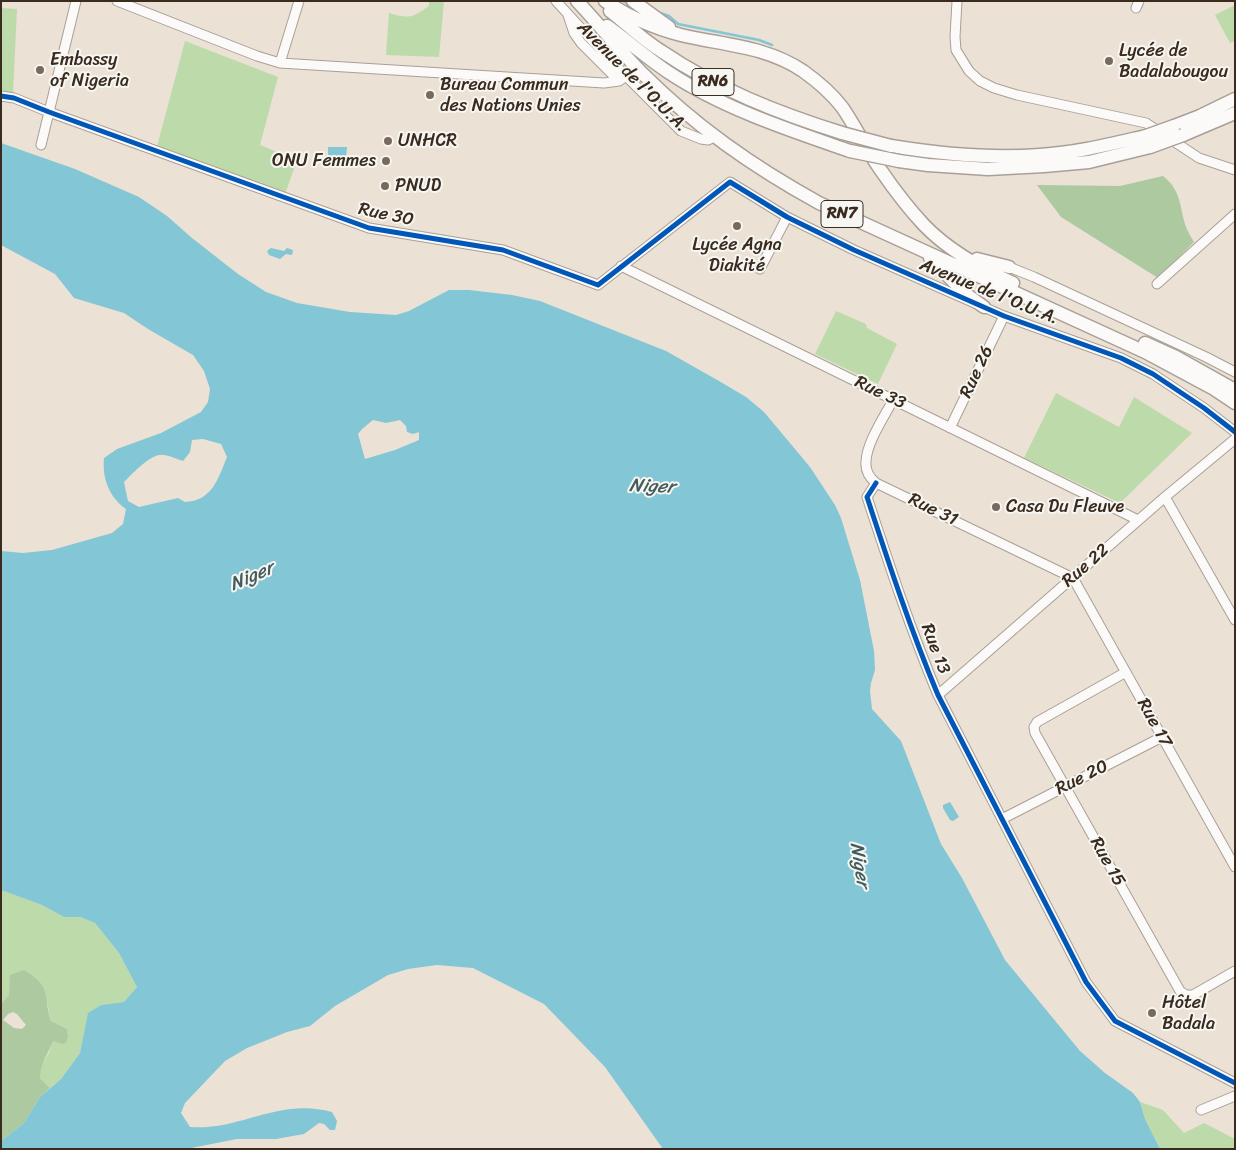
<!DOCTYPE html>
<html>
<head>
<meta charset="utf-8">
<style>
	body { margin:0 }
	#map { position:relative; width:1236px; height:1150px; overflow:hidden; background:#ebe1d4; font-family:Sriracha,sans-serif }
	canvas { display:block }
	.frame { position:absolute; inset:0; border:2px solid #3b2a1e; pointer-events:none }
</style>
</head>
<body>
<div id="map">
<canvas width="1236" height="1150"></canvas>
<div class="frame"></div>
</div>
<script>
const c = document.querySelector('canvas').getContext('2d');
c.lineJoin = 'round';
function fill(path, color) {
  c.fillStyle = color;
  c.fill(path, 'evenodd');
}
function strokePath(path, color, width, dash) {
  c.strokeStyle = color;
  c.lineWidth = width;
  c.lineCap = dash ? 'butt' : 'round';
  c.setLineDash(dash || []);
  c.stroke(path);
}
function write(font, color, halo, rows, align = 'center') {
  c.font = font + ' Sriracha,sans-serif';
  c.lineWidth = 4;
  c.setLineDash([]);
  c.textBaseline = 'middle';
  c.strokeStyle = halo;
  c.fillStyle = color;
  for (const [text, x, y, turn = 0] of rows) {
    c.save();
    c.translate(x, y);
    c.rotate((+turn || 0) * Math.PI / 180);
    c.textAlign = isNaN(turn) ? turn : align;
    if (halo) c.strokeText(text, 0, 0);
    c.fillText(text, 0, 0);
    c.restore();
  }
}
const green = new Path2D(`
	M 429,1 L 444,1 L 439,57 L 386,55 L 389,13 C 409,19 412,18 429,6 Z
	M 1235,5 L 1235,41 L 1230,43 L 1215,15 Z
	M 1,8 L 17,9 L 13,93 L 1,91 Z
	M 185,41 L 278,77 L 260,145 L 297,160 L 283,200 L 155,154 Z
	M 836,311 L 866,324 L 867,328 L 897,344 L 878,384 L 815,354 Z
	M 1056,393 L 1119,427 L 1134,397 L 1192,433 L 1120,503 L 1024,458 Z
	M 1,890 L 42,905 L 64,917 L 80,917 L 95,923 L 119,953 L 137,987 L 124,1002 L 101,1005 L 89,1013 L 80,1053 L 61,1079 L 50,1088 L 40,1078 L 40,1066 L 49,1053 L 53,1040 L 62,1044 L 67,1029 L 51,1021 L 47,1003 L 9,987 L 9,995 L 1,1004 Z
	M 1140,1102 L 1163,1110 L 1184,1133 L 1204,1123 L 1235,1139 L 1235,1149 L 1160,1149 L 1145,1119 Z`);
const forest = new Path2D(`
	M 1163,176 C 1182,191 1179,207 1186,227 C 1188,232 1191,237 1194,242 L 1158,278 L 1061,217 L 1037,185 L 1120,186 Z
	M 24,970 C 53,988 42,993 51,1021 L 67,1029 L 68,1036 L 66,1043 L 62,1044 L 53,1041 C 48,1055 40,1062 40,1078 L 50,1088 L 40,1097 L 24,1123 L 1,1141 L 1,1004 L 9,995 L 10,975 ZM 13,1012 L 17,1014 L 26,1025 L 22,1029 L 14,1028 L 3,1020 L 8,1014 Z`);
const water = new Path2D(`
	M 1,143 L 75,169 L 139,197 L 167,216 L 192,238 L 238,274 L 266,292 L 297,303 L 350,312 L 396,315 L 409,311 L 449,290 L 469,290 L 512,295 L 540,301 L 666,351 L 719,381 L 746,397 L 764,412 L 810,467 L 835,505 L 841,518 L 860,580 L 874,651 L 875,670 L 871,683 L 870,691 L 872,709 L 901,741 L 941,844 L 962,878 L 1005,960 L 1080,1051 L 1105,1073 L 1133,1093 L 1140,1102 L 1145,1119 L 1160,1149 L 663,1149 L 605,1067 L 544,1004 L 473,968 L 437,965 L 408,969 L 388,975 L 335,1006 L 310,1026 L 287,1032 L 247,1048 L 225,1061 L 185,1103 L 181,1113 L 190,1127 C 240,1131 279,1097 332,1112 L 337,1121 L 335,1130 L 330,1130 L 324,1124 L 319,1123 L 304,1134 L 276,1139 L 237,1139 L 186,1149 L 1,1149 L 1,1141 L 24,1123 L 40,1097 L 61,1079 L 80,1053 L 88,1013 L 101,1005 L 124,1002 L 137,987 L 119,953 L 95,923 L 80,917 L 64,917 L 42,905 L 1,890 L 1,551 L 23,553 L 52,550 L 112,533 L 123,524 L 126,509 C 109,497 102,478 104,458 L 117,449 L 161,433 L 201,412 L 208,402 L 210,389 L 204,371 L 193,355 L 148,329 L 124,313 L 74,298 L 55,274 L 1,245 ZM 373,420 L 386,423 L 400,420 L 406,426 L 407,432 L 413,434 L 419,432 L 419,440 L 395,450 L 365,459 L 358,434 L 362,429 ZM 203,439 L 221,444 L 227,457 C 218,479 212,501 185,502 L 178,498 L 139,507 L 128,501 L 124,482 C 132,474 148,457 159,455 C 167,454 176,459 183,461 L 190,452 L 192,440 Z
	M 328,147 L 347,147 L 346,157 L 328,156 Z
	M 271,248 L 284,251 L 287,248 L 293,250 L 292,255 L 286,254 L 280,259 L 269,255 L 267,251 Z
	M 950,802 L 959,817 L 953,821 L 950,820 L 943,808 L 943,805 Z`);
const stream = new Path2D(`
	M 623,1 L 630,5
	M 657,12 L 669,16 L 678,24 L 759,40 L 772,45`);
const minor = new Path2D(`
	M 117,1 L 257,56 L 280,63 L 604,83 L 619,81 L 626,76
	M 556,1 L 611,61 L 681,131 L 701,139 L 708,140 L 714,137
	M 957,1 L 955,37 L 956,50 L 969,71 L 980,81 L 994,88 L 1017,95 L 1146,123 L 1199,158 L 1235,170
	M 1136,8 L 1139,1
	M 568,15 L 574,33 L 581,43 L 619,81
	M 280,63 L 299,1
	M 1,96 L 14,98 L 49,112 L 369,228 L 503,250 L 598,285 L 730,182 L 787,217 L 854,250 L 1004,316 L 1121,358 L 1153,374 L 1204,408 L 1235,432
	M 41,145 L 76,1
	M 621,266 L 1138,520
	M 1009,267 L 1034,277 L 1206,357 L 1235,372
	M 760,269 L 787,217
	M 1157,284 L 1235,214
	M 893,400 C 884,417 866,444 866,462 C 865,471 870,478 876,483 L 1073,578 L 1235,867
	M 950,428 L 1004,316
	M 876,483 L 867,497 C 889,564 911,631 938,695 L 1086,982 L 1115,1021 L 1235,1083
	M 1165,497 L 1235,620
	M 1126,672 L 1037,722 L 1034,727 L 1035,733 L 1180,991 L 1186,995 L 1193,995 L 1235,971
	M 938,695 L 1165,497 L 1235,439
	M 1002,819 L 1162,737
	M 1201,1110 L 1235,1096`);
const highway = new Path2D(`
	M 577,1 C 599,24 619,50 641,72 C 695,126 752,166 819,203 L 1145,352 L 1214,389 L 1235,403
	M 605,1 C 629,17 654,28 681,35 C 723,45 766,46 803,71 C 817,81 832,94 842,107 C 856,127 866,149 880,169 C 893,188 908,208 924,225 C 948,250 982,269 1013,283
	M 633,1 L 669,27
	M 610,11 C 627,24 643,40 661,51 C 717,89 778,113 842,133
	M 607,26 C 628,41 647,58 668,72 C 722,108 789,130 850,151
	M 1174,126 L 1200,116 L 1235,99
	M 1183,135 L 1235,113
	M 891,146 C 940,154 990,159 1040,155 C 1076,153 1111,144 1146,136
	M 899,161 L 928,165 L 988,169 L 1044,166 L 1089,162 L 1150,147
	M 930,258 L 966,294 L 984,307
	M 977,259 L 1009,267
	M 1145,343 L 1176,357 L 1235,390`);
const highwayBridge = new Path2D(`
	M 842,133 L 891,146
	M 1146,136 L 1174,126
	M 1150,147 L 1183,135
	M 850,151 L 899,161`);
const cycleway = new Path2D(`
	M 1,96 L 14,98 L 49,112 L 369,228 L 503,250 L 598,285 L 730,182 L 787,217 L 854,250 L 1004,316 L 1121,358 L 1153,374 L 1204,408 L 1235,432
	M 876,483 L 867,497 C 889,564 911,631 938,695 L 1086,982 L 1115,1021 L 1235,1083`);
const markers = [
	[1109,61,5,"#796a5e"],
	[40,70,5,"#796a5e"],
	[430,95,5,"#796a5e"],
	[388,141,5,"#796a5e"],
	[386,161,5,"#796a5e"],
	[385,186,5,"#796a5e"],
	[737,226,5,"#796a5e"],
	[996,507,5,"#796a5e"],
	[1152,1013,5,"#796a5e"]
];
const shields = [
	[713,82,42],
	[842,214,42]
];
const shieldNames = [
	["RN6",713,82],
	["RN7",842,214]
];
const poiNames = [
	["Lycée de",1119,51],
	["Badalabougou",1119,72],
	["Embassy",50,60],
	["of Nigeria",50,81],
	["Bureau Commun",440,85],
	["des Nations Unies",440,106],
	["UNHCR",398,141],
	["ONU Femmes",376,161,"right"],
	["PNUD",395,186],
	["Lycée Agna",737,245,"center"],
	["Diakité",737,266,"center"],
	["Casa Du Fleuve",1006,507],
	["Hôtel",1162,1003],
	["Badala",1162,1024]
];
const streetNames = [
	["Avenue de l'O.U.A.",632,77,45],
	["Rue 30",386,215,12],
	["Avenue de l'O.U.A.",989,292,22],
	["Rue 26",977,372,-65],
	["Rue 33",880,393,26],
	["Rue 31",933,510,26],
	["Rue 22",1086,566,-41],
	["Rue 13",935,649,69],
	["Rue 17",1154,723,61],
	["Rue 20",1082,778,-27],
	["Rue 15",1107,862,61]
];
const waterNames = [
	["Niger",652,487,2],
	["Niger",252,577,-24],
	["Niger",859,865,81]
];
fill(green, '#bddaab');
fill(forest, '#acc9a0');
fill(water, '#83c6d5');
strokePath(stream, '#83c6d5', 2.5);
strokePath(minor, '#a8a098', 11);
strokePath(highway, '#a8a098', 15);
strokePath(minor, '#fcfaf9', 9);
strokePath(highway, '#fcfaf9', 12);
strokePath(highwayBridge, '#a8a098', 15, []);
strokePath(highwayBridge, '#fcfaf9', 12);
strokePath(cycleway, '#0057b8', 5);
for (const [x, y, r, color] of markers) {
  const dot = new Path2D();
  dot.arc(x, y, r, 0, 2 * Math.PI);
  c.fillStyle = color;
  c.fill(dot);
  strokePath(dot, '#f6f6f2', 2);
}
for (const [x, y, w] of shields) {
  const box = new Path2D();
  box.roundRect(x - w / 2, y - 13.5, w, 27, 4);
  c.fillStyle = '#f6f6f2';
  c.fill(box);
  strokePath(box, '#3b2a1e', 1);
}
write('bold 16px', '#3b2a1e', null, shieldNames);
write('18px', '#3b2a1e', '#f6f6f2', poiNames, 'left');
write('18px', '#3b2a1e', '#f6f6f2', streetNames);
write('italic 19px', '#445c5e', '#f6f6f2', waterNames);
</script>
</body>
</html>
